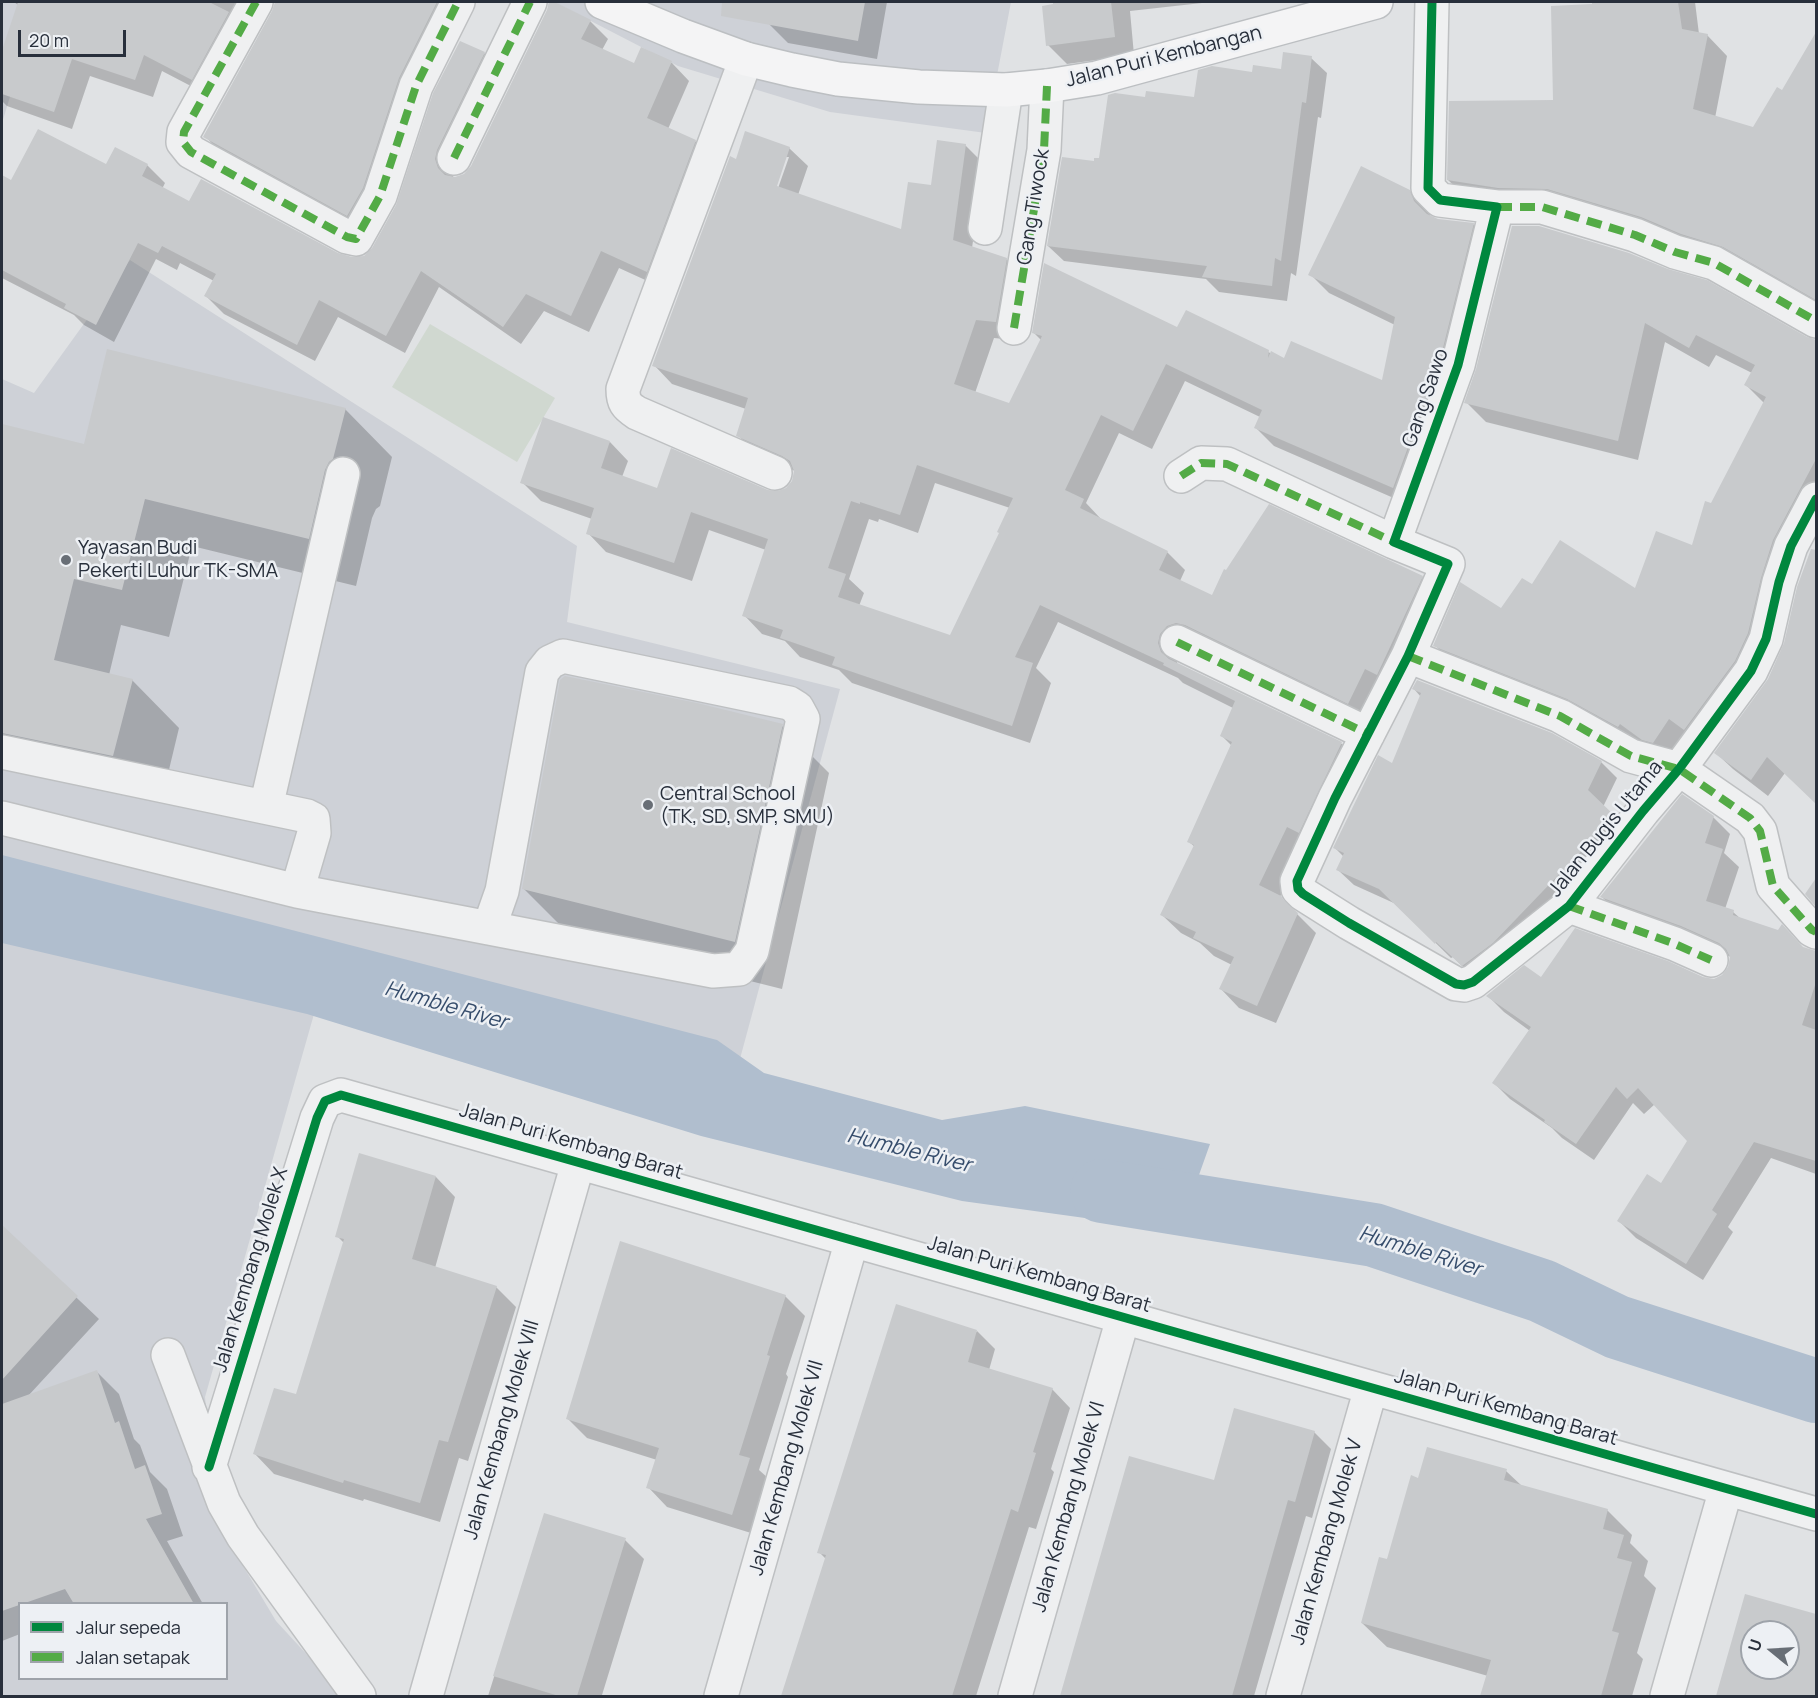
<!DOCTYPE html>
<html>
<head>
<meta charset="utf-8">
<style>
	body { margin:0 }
	#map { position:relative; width:1818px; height:1698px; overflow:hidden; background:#e0e2e4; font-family:Manrope,sans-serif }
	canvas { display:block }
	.frame { position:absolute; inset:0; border:3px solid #282f3b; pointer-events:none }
	.legend { position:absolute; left:18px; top:1602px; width:210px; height:78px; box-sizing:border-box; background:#edf0f4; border:2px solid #9ea3aa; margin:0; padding:8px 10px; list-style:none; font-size:18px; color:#282f3b }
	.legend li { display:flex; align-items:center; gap:12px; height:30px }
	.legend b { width:30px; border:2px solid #9ea3aa }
	.north { position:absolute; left:1740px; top:1620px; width:60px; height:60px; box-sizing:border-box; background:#edf0f4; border:2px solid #9ea3aa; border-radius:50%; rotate:288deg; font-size:16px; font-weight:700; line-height:24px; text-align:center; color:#282f3b }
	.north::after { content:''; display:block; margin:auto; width:21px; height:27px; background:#686e76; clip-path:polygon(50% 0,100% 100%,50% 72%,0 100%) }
	.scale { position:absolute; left:18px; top:30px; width:108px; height:27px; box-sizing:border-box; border:3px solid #282f3b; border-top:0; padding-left:8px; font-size:18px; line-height:21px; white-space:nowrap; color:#282f3b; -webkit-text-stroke:4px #edf0f4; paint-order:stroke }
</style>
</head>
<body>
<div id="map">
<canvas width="1818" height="1698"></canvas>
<div class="frame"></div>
<ul class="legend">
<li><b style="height:8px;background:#00873e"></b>Jalur sepeda</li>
<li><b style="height:8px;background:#53ab46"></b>Jalan setapak</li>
</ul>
<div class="north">U</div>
<div class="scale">20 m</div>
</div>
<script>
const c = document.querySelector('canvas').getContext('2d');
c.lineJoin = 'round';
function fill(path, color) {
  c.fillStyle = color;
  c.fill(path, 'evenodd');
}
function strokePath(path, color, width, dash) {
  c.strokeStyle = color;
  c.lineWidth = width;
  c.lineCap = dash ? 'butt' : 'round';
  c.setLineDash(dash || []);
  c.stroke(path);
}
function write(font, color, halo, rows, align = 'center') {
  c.font = font + ' Manrope,sans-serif';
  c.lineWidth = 5;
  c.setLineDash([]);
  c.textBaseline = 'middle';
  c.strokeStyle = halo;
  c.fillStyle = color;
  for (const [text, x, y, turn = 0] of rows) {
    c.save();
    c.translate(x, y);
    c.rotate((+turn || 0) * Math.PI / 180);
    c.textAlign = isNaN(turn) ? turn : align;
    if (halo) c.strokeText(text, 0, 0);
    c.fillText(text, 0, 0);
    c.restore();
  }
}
const built = new Path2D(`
	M 2,2 L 39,2 L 2,123 Z
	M 554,2 L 1011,2 L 986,133 L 830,112 L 678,66 Z
	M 130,260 L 577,546 L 567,622 L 840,689 L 731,1092 L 322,986 L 205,1397 L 218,1524 L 276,1621 L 345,1696 L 2,1696 L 2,379 L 34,393 ZM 20,1604 L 226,1604 L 226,1678 L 20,1678 Z`);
const green = new Path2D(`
	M 430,324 L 555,398 L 517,462 L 392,387 Z`);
const water = new Path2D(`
	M 2,855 L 717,1040 L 764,1073 L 942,1120 L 1025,1106 L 1210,1144 L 1179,1231 L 962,1201 L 701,1136 L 307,1014 L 2,943 Z`);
const shadow = new Path2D(`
	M 14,2 L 270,2 L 210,96 L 162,71 L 153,97 L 90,76 L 72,129 L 7,106 L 2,101 L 2,55 L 18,5 Z
	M 276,2 L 468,2 L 365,232 L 222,154 L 205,136 L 274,12 Z
	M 549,2 L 590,21 L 608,39 L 602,50 L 635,65 L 642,49 L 672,63 L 689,81 L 668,129 L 695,141 L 713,159 L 665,289 L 619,268 L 589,332 L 544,311 L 521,344 L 439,287 L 405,353 L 338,317 L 315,361 L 224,314 L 206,296 L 214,281 L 180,263 L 177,270 L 156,259 L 114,342 L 84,325 L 74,315 L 2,278 L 2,177 L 12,182 L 107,166 L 147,165 L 165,183 L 162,189 L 190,203 L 337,255 L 352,259 L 364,258 L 374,249 L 484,53 L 502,71 L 454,169 L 453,178 L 465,175 L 472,167 L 548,11 Z
	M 773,2 L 887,2 L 877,59 L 788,43 L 769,24 Z
	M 1054,2 L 1211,2 L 1130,11 L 1134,55 L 1067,64 L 1048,45 Z
	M 1594,2 L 1695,2 L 1699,34 L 1707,35 L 1727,56 L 1715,118 L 1754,129 L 1783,92 L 1816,35 L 1816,307 L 1469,200 L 1448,180 L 1555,101 L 1594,6 Z
	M 1311,58 L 1327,73 L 1321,118 L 1318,117 L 1296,276 L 1291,273 L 1287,301 L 1219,292 L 1206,279 L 1064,261 L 1048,246 L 1095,163 L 1100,160 L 1146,99 L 1196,99 L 1253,73 L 1282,71 Z
	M 965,145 L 984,164 L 972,248 L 1006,259 L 1025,278 L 1014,340 L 994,338 L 975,393 L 1010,405 L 1041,340 L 1033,332 L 1178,329 L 1268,352 L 1285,360 L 1383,382 L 1395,325 L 1329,293 L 1310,274 L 1409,191 L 1428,210 L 1431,217 L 1437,220 L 1473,224 L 1491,243 L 1412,506 L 1274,446 L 1256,428 L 1260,417 L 1185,381 L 1152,449 L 1119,433 L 1086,503 L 1101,519 L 1167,552 L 1185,570 L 1180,581 L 1212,597 L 1422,577 L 1440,595 L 1367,721 L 1178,653 L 1177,664 L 1342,744 L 1360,762 L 1305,845 L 1280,897 L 1316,933 L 1276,1023 L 1239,1008 L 1221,989 L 1232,965 L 1214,956 L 1200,943 L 1181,933 L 1162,915 L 1195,847 L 1189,842 L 1232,746 L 1222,736 L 1233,708 L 1183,683 L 1178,678 L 1058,622 L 1036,668 L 1051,683 L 1030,743 L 852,683 L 839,670 L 800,657 L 785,641 L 762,634 L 744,615 L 766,550 L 709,530 L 692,581 L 606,552 L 588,533 L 592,519 L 541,501 L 522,482 L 610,442 L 628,461 L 622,477 L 658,490 L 778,493 L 788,489 L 794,480 L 795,471 L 756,454 L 738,435 L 746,409 L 672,384 L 654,365 L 737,161 L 789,148 L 808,166 L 798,195 L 902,231 L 932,187 ZM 785,157 L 789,157 L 776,194 L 773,193 ZM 935,483 L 1010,508 L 1001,534 L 950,637 L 859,606 L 864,593 L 849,579 L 869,519 L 878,522 L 879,519 L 918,533 Z
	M 1513,227 L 1816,341 L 1816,517 L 1780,599 L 1673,762 L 1455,666 L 1435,645 L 1501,610 L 1532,586 L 1635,591 L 1693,547 L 1712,505 L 1764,403 L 1746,385 L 1752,373 L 1716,355 L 1709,367 L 1665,342 L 1638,460 L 1486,422 L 1466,402 L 1478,370 Z
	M 345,409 L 392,457 L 380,506 L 376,509 L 372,518 L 356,586 L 192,546 L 169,637 L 121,625 L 109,675 L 132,680 L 179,728 L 161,803 L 2,767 L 2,425 L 85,446 Z
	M 1812,550 L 1816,552 L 1816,803 L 1785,773 L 1768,796 L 1733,769 L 1716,753 L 1769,680 L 1786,644 Z
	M 1414,689 L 1601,762 L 1617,778 L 1603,807 L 1630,833 L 1475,979 L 1453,957 L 1451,958 L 1396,904 L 1354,885 L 1338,870 L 1344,857 L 1335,848 L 1393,765 L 1421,697 Z
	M 782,726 L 829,773 L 782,989 L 571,936 L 523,888 Z
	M 1713,817 L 1730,834 L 1724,853 L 1739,867 L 1725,909 L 1733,912 L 1741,919 L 1807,950 L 1816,952 L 1816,1174 L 1771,1158 L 1728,1227 L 1733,1232 L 1703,1280 L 1636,1238 L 1619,1221 L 1662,1185 L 1689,1141 L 1655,1104 L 1644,1114 L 1633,1103 L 1594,1160 L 1562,1138 L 1552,1128 L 1510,1099 L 1494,1083 L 1530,1031 L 1504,1012 L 1488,996 L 1541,979 L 1714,980 L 1723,976 L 1730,968 L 1731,957 L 1700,943 L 1618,913 L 1602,897 Z
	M 360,1155 L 436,1177 L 455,1197 L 435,1268 L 496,1287 L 516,1307 L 468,1461 L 459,1458 L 440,1522 L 364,1499 L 363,1501 L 274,1474 L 255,1454 L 297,1396 L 345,1244 L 337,1236 Z
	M 2,1227 L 99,1319 L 28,1396 L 97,1372 L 119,1394 L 134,1439 L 140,1445 L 150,1472 L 167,1489 L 183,1536 L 167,1541 L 203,1604 L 20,1604 L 20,1634 L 2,1641 Z
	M 785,1296 L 805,1316 L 786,1374 L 788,1377 L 759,1470 L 768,1478 L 751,1533 L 667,1507 L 648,1487 L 657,1460 L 587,1438 L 568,1419 Z
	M 977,1331 L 995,1349 L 989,1370 L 1052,1389 L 1070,1408 L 1051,1469 L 1054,1472 L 1036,1529 L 1029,1527 L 976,1696 L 783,1696 L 826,1559 L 819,1552 Z
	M 1314,1432 L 1331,1449 L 1312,1518 L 1306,1516 L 1254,1696 L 1062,1696 L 1130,1458 L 1215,1482 Z
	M 1506,1471 L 1522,1486 L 1607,1510 L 1632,1535 L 1630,1543 L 1648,1561 L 1644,1576 L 1656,1588 L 1637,1653 L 1643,1659 L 1632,1696 L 1482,1696 L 1488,1676 L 1387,1647 L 1362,1623 L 1419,1480 Z
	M 545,1515 L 625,1540 L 644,1559 L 602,1695 L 607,1696 L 488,1696 Z
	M 1747,1596 L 1816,1616 L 1816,1696 L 1718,1696 ZM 1752,1632 L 1788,1632 L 1788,1668 L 1752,1668 Z`);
const river = new Path2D(`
	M 1102,1191 L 1374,1235 L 1542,1291 L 1617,1327 L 1816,1391`);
const building = new Path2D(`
	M 18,2 L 209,2 L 229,12 L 192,80 L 144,55 L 135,80 L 72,59 L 54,112 L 2,94 L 2,50 Z
	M 275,2 L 437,2 L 399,78 L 363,188 L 347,216 L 203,137 L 272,11 Z
	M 549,2 L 555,2 L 591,20 L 581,39 L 634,63 L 641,47 L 672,61 L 647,118 L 696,140 L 647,272 L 601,251 L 571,316 L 526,294 L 503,327 L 421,271 L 386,336 L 319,300 L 297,345 L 204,296 L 216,274 L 162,246 L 158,253 L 138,243 L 96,325 L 64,308 L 66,304 L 2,270 L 2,175 L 11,180 L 38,129 L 106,164 L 115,147 L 148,164 L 142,176 L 189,201 L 201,179 L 338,253 L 352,257 L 364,256 L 372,248 L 396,205 L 433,93 L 460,41 L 485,52 L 437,150 L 435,159 L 438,168 L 445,175 L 455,177 L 464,174 L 471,166 L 547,10 Z
	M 722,2 L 865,2 L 858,41 L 721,16 Z
	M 1053,2 L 1111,2 L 1115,37 L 1046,46 L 1042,6 L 1053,4 Z
	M 1592,2 L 1678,2 L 1682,29 L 1708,34 L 1693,109 L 1753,127 L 1777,87 L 1782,90 L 1816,32 L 1816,300 L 1723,247 L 1681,234 L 1641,217 L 1547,189 L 1498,188 L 1447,180 L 1449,101 L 1553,100 L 1551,6 L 1592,4 Z
	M 1283,52 L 1312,56 L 1306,103 L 1302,102 L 1281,261 L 1275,258 L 1272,286 L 1202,277 L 1207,266 L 1047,246 L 1062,157 L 1094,161 L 1094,158 L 1099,158 L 1108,95 L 1115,93 L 1145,97 L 1146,91 L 1194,97 L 1198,70 L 1212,66 L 1252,72 L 1253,65 L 1281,69 Z
	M 745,131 L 790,147 L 777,186 L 901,229 L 908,182 L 931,185 L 937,140 L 966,144 L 953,240 L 1007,258 L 996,322 L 976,320 L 954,384 L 1009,403 L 1042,336 L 1032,333 L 1044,263 L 1177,327 L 1186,310 L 1269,350 L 1268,358 L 1271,351 L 1284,358 L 1291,341 L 1382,380 L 1395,317 L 1308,275 L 1361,166 L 1410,190 L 1414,201 L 1427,214 L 1438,219 L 1474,223 L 1440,360 L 1393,488 L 1254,428 L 1262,410 L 1166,364 L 1133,431 L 1101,415 L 1065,490 L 1084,499 L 1080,508 L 1168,551 L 1159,570 L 1212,595 L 1224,569 L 1226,570 L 1269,504 L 1423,576 L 1377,675 L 1365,669 L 1348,704 L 1185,625 L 1176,623 L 1167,626 L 1160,634 L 1158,643 L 1161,652 L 1169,659 L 1342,742 L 1299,833 L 1287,827 L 1259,885 L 1281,896 L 1285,902 L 1298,913 L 1257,1006 L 1219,989 L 1234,957 L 1193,938 L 1196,932 L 1160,915 L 1194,845 L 1187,842 L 1232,742 L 1220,736 L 1235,701 L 1163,665 L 1164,663 L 1040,605 L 1015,657 L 1033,663 L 1012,726 L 832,665 L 835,657 L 780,638 L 783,630 L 742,616 L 768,539 L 691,512 L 674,563 L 586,534 L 594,508 L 520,483 L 543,417 L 610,441 L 601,468 L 657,488 L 671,448 L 768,490 L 778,491 L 786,488 L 792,481 L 794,471 L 790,461 L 782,456 L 736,436 L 748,398 L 652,366 L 730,156 L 736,159 ZM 917,465 L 1013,498 L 997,532 L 999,533 L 950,635 L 838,597 L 846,574 L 828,568 L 851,501 L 860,504 L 860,502 L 900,515 Z
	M 1512,226 L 1539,226 L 1629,253 L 1668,269 L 1707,280 L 1807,337 L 1816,340 L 1816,459 L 1773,540 L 1761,578 L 1748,633 L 1735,661 L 1684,730 L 1669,719 L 1653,743 L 1642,740 L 1620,724 L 1618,727 L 1567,699 L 1433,646 L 1460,582 L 1501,608 L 1522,578 L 1532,584 L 1560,540 L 1635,588 L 1656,531 L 1692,545 L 1705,501 L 1711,503 L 1766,397 L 1744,385 L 1755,365 L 1696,335 L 1689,348 L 1645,323 L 1618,441 L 1464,403 L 1476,369 Z
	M 107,349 L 346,408 L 333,459 L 329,462 L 325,470 L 309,539 L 145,499 L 122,590 L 74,579 L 54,660 L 133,679 L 113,756 L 2,733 L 2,424 L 84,444 Z
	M 1811,549 L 1816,550 L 1816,804 L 1767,757 L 1751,780 L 1714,753 L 1768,679 L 1784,643 L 1797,587 Z
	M 565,676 L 697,703 L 783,724 L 735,942 L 522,889 L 560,680 Z
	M 1417,680 L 1552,733 L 1602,761 L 1588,790 L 1615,816 L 1493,943 L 1462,966 L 1436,942 L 1435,944 L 1379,889 L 1336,870 L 1344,853 L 1333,848 L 1378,755 L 1392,763 L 1421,693 L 1412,689 Z
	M 1682,794 L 1714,816 L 1705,843 L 1723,849 L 1706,901 L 1734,910 L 1733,915 L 1778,930 L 1782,924 L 1803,947 L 1816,951 L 1816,982 L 1802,1025 L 1816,1030 L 1816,1161 L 1754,1142 L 1712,1210 L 1717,1214 L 1686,1264 L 1617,1221 L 1647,1174 L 1661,1183 L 1687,1141 L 1638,1088 L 1627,1099 L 1616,1087 L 1576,1144 L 1544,1122 L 1545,1120 L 1492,1083 L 1531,1027 L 1486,996 L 1524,965 L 1541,977 L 1575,928 L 1668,961 L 1703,977 L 1714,979 L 1722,975 L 1728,967 L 1730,957 L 1726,949 L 1719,943 L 1681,926 L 1600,897 Z
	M 1816,878 L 1816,907 L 1805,894 Z
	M 359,1153 L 436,1176 L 412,1259 L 497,1286 L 448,1442 L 439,1440 L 420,1503 L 344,1480 L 343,1483 L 253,1454 L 274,1388 L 296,1394 L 344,1239 L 335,1237 Z
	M 2,1225 L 78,1296 L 2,1380 Z
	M 620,1241 L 786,1295 L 767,1355 L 770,1356 L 739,1455 L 750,1458 L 732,1515 L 646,1488 L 659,1448 L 566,1419 Z
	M 896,1304 L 977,1330 L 968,1362 L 1053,1388 L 1033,1452 L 1036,1453 L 1018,1512 L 1011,1509 L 952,1696 L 781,1696 L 826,1555 L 817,1553 Z
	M 97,1370 L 115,1423 L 119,1421 L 135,1469 L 145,1465 L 162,1514 L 146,1519 L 194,1604 L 74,1604 L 65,1589 L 2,1611 L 2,1404 Z
	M 1234,1408 L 1315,1431 L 1295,1502 L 1288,1500 L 1232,1696 L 1060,1696 L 1129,1456 L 1214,1480 Z
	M 1427,1447 L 1507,1469 L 1504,1480 L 1608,1509 L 1603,1529 L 1624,1535 L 1617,1558 L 1632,1562 L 1612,1631 L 1619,1633 L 1601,1696 L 1480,1696 L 1491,1660 L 1361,1623 L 1379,1557 L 1387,1559 L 1411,1475 L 1418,1478 Z
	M 544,1513 L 626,1538 L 577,1696 L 559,1696 L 493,1676 Z
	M 1745,1594 L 1816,1614 L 1816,1696 L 1716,1696 ZM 1752,1632 L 1788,1632 L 1788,1668 L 1752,1668 Z`);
const minor = new Path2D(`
	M 256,2 L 184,132 L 183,142 L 191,152 L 347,237 L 356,239 L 380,196 L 416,86 L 458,2
	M 1432,2 L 1428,188 L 1440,200 L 1497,207 L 1458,365 L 1394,542 L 1448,564 L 1408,656 L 1335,798 L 1297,881 L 1298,889 L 1303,894 L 1349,923 L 1456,984 L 1464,985 L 1473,982 L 1569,906 L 1643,811 L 1679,769 L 1751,671 L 1766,639 L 1779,582 L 1791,546 L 1816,499
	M 746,59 L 623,389 C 623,402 626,406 637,413 L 775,473
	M 454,158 L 530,2
	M 1497,207 L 1542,207 L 1635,235 L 1675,252 L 1714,263 L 1816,321
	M 985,228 L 1006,90
	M 1014,328 L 1044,150 L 1047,86
	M 1181,476 L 1201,463 L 1227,464 L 1394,542
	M 1177,642 L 1368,734
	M 1408,656 L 1560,716 L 1631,756 L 1679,769 L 1750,818 L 1760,831 L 1773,886 L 1812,930 L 1816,932
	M 2,752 L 307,816 L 313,819 L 314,833 L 297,891
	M 266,807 L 343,474
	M 2,818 L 297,891 L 489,928 L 502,891 L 542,672 L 550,662 L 563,656 L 789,703 L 797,708 L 803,719 L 752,951 L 739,969 L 713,971 L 489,928
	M 1569,906 L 1675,944 L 1711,960
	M 168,1355 L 224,1503 L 243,1536 L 359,1696
	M 209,1467 L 317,1118 L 325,1101 L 341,1095 L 1816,1514
	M 426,1696 L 578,1163
	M 721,1696 L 852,1240
	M 1015,1696 L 1123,1318
	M 1283,1696 L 1371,1388
	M 1667,1696 L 1726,1489`);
const major = new Path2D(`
	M 602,2 L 683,36 L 746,59 L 792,70 L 838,79 L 919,87 L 1006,90 L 1047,86 L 1097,78 L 1376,2`);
const quiet = new Path2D(`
	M 256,2 L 184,132 L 183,142 L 191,152 L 347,237 L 356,239 L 380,196 L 416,86 L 458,2
	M 454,158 L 530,2
	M 1497,207 L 1542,207 L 1635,235 L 1675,252 L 1714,263 L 1816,321
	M 1014,328 L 1044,150 L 1047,86
	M 1181,476 L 1201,463 L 1227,464 L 1394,542
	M 1177,642 L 1368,734
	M 1408,656 L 1560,716 L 1631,756 L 1679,769 L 1750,818 L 1760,831 L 1773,886 L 1812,930 L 1816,932
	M 1569,906 L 1675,944 L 1711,960`);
const cycleway = new Path2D(`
	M 1432,2 L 1428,188 L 1440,200 L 1497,207 L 1458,365 L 1394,542 L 1448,564 L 1408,656 L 1335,798 L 1297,881 L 1298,889 L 1303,894 L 1349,923 L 1456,984 L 1464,985 L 1473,982 L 1569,906 L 1643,811 L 1679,769 L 1751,671 L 1766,639 L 1779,582 L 1791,546 L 1816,499
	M 209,1467 L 317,1118 L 325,1101 L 341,1095 L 1816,1514`);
const markers = [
	[66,560,6,"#686e76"],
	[648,805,6,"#686e76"]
];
const streetNames = [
	["Jalan Puri Kembangan",1164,57,-14],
	["Gang Tiwock",1034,207,-81],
	["Gang Sawo",1426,398,-71],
	["Jalan Bugis Utama",1606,829,-51],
	["Jalan Puri Kembang Barat",571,1142,16],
	["Jalan Kembang Molek X",251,1270,-73],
	["Jalan Puri Kembang Barat",1039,1275,16],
	["Jalan Puri Kembang Barat",1506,1408,16],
	["Jalan Kembang Molek VIII",502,1430,-74],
	["Jalan Kembang Molek VII",787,1468,-74],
	["Jalan Kembang Molek VI",1069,1507,-74],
	["Jalan Kembang Molek V",1327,1542,-74]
];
const poiNames = [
	["Yayasan Budi",78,548],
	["Pekerti Luhur TK-SMA",78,571],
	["Central School",660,794],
	["(TK, SD, SMP, SMU)",660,817]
];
const waterNames = [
	["Humble River",446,1006,16],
	["Humble River",909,1151,14],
	["Humble River",1420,1252,17]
];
fill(built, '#ced1d7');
fill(green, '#d0d8d0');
fill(water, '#b0bece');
fill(shadow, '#0003');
strokePath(river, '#b0bece', 64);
fill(building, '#c8cacc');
strokePath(minor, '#bec0c2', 36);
strokePath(major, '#bcbfc2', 36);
strokePath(minor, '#eff0f1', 33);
strokePath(major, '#f4f4f5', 33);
strokePath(quiet, '#53ab46', 8, [15, 8]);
strokePath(cycleway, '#00873e', 9);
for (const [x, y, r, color] of markers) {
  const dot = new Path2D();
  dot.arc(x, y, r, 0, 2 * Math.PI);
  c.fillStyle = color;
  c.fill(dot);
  strokePath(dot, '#edf0f4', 2);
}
write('20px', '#282f3b', '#edf0f4', streetNames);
write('20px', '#282f3b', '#edf0f4', poiNames, 'left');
write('italic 21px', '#364d6c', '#edf0f4', waterNames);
</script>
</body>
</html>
